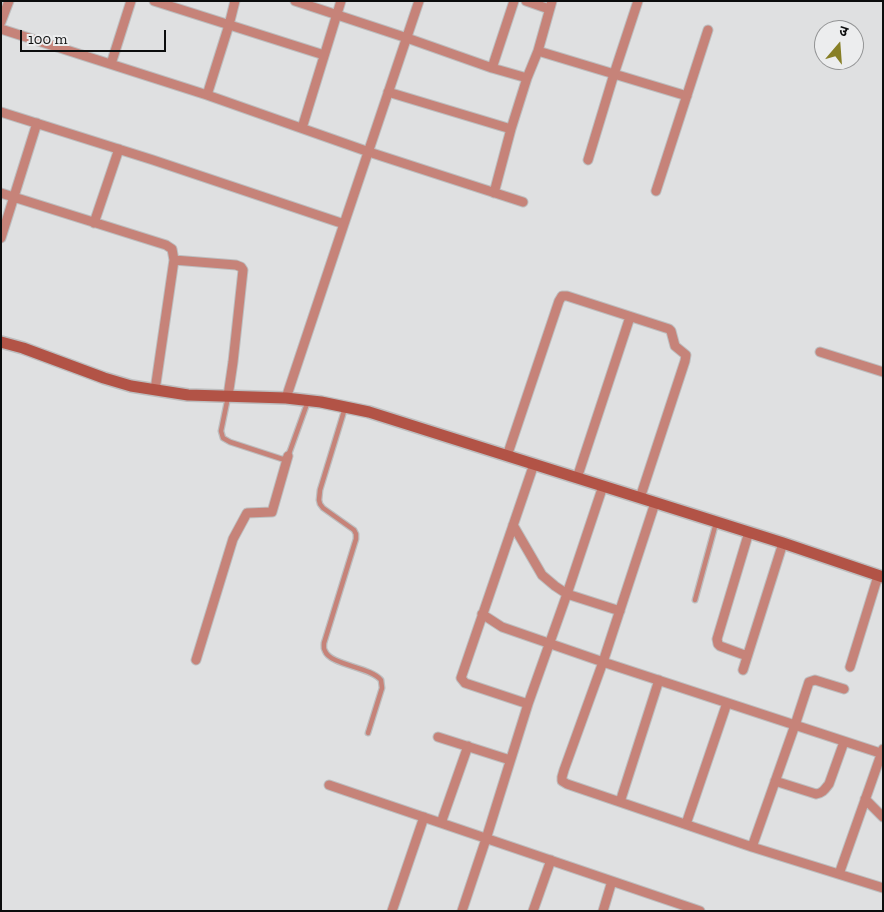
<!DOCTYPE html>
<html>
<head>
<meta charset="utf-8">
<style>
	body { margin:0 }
	#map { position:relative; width:884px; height:912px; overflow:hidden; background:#dfe0e1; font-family:"Zilla Slab","Noto Sans Devanagari",serif }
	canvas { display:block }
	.frame { position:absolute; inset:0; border:2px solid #0c0d0d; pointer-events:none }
	.north { position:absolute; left:814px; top:20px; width:50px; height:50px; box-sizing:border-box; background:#ecedee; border:1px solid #929394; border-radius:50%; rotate:18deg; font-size:14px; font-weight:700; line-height:20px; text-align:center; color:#0c0d0d }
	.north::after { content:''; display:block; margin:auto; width:18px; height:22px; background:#877f26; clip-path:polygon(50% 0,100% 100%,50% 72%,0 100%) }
	.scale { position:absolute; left:20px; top:30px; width:146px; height:22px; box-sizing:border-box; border:2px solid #0c0d0d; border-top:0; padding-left:6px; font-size:15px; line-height:18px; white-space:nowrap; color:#0c0d0d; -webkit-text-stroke:4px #ecedee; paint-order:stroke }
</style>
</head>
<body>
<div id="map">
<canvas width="884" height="912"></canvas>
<div class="frame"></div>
<div class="north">उ</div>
<div class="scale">100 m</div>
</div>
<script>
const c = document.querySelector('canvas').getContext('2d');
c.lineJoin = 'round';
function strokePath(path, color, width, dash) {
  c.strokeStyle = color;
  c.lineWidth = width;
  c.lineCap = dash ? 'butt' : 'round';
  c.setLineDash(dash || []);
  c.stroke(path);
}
const lane = new Path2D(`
	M 228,397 L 221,431 L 223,438 L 230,442 L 282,459 L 287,458 L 290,451 L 308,401
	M 345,408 L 320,490 L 319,500 L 320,504 L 323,508 L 354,530 L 356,534 L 356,539 L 324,643 C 324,646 323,648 325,651 C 330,665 371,667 381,680 L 382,688 L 368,733
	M 695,600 L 716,523`);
const street = new Path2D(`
	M 154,1 L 324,55
	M 295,1 L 407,38 L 492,68 L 527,78
	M 526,1 L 549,9
	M 1,22 L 9,1
	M 1,29 L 207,95 L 369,152 L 523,202
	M 538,51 L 687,96
	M 111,64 L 131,1
	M 492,68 L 514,1
	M 388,92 L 511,129
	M 207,95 L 229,25 L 235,1
	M 1,112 L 153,160 L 344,224
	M 302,128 L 341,1
	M 588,160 L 614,74 L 638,1
	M 656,191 L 708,30
	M 1,193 L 166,245 L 172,249 L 174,260 L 155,390
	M 494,193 L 511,129 L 527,78 L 538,51 L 552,1
	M 94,223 L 119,149
	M 1,238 L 37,123
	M 174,260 L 236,265 L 241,267 L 243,270 L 233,362 L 228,396
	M 820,352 L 883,372
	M 286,398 L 344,224 L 419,1
	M 507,456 L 559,301 L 562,296 L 567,296 L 669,329 L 671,331 L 675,346 L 686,355 L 685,361 L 640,498
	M 577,478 L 630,317
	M 655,503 L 603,662 L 564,770 L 562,777 L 562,781 L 567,784 L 752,847 L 883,888
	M 513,525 L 542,575 L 555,586 L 567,594 L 620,611
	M 482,614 L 502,627 L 603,662 L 883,754
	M 747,656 L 720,646 L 718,644 L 717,639 L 749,532
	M 196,660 L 233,539 L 247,513 L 272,512 L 288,456
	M 850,667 L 878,576
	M 743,670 L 783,543
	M 528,704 L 465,683 L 461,678 L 534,464
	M 438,737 L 510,760
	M 775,781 L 816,794 C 823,793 825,789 829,784 L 844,742
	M 329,785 L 700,911
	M 865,799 L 883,817
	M 620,802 L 659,680
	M 441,823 L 468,746
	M 686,824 L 727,703
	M 752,847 L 795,725 L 809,682 L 815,680 L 844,689
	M 839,874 L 883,749
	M 392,911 L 424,817
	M 462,911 L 486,839 L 528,704 L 567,594 L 603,486
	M 533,911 L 551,860
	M 603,911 L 612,881`);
const secondary = new Path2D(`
	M 1,342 L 23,348 L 104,378 L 131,386 L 188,395 L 286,398 L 321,402 L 369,412 L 783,543 L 883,577`);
strokePath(lane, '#bdbebf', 7);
strokePath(street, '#bdbebf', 11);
strokePath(secondary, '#bdbebf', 14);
strokePath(lane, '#c68379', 4.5);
strokePath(street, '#c68379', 9);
strokePath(secondary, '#b25346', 11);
</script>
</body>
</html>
